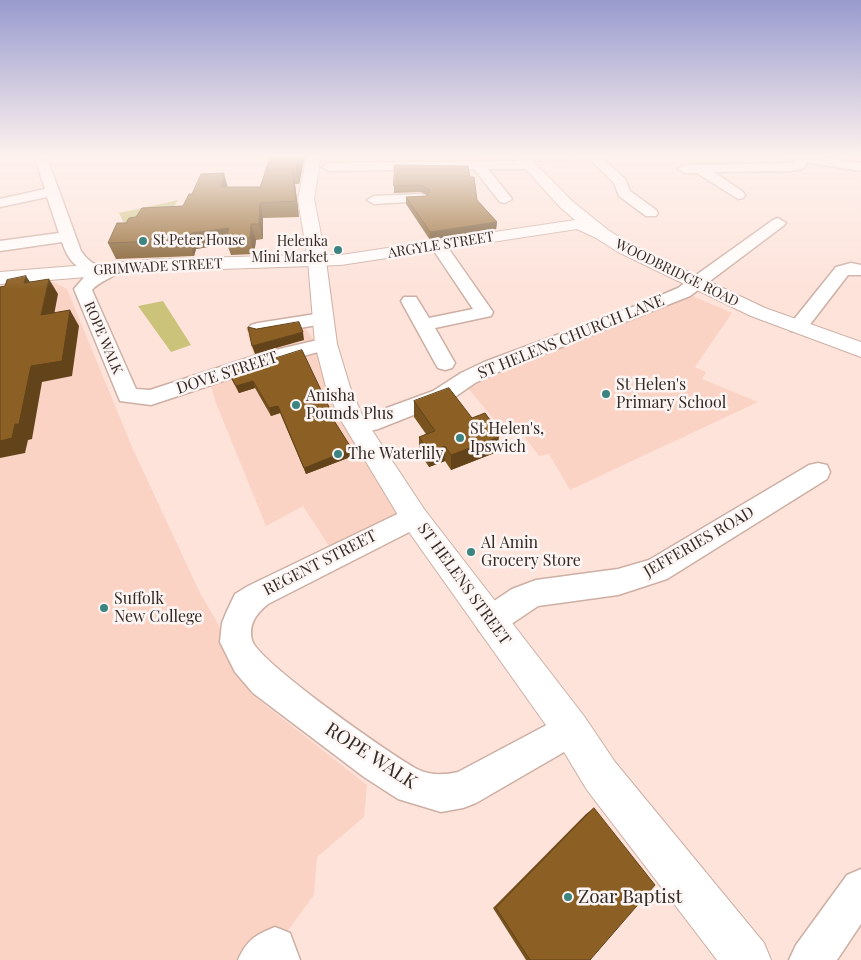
<!DOCTYPE html>
<html>
<head>
<meta charset="utf-8">
<style>
	body { margin:0 }
	canvas { display:block; background:#fde3da }
</style>
</head>
<body>
<canvas width="861" height="960"></canvas>
<script>
const c = document.querySelector('canvas').getContext('2d');
c.lineJoin = 'round';
function fill(path, color) {
  c.fillStyle = color;
  c.fill(path, 'evenodd');
}
function strokePath(path, color, width, dash) {
  c.strokeStyle = color;
  c.lineWidth = width;
  c.lineCap = dash ? 'butt' : 'round';
  c.setLineDash(dash || []);
  c.stroke(path);
}
function write(font, color, halo, rows, align = 'center') {
  c.font = font + ' "Playfair Display",serif';
  c.lineWidth = 5;
  c.setLineDash([]);
  c.textBaseline = 'middle';
  c.strokeStyle = halo;
  c.fillStyle = color;
  for (const [text, x, y, turn = 0] of rows) {
    c.save();
    c.translate(x, y);
    c.rotate((+turn || 0) * Math.PI / 180);
    c.textAlign = isNaN(turn) ? turn : align;
    if (halo) c.strokeText(text, 0, 0);
    c.fillText(text, 0, 0);
    c.restore();
  }
}
const built = new Path2D(`
	M 35,282 L 54,282 L 67,289 L 132,447 L 199,591 L 218,624 L 251,694 L 367,785 L 364,817 L 317,857 L 314,895 L 275,948 L 260,960 L 0,960 L 0,287 Z
	M 688,294 L 732,313 L 695,367 L 706,372 L 702,379 L 758,402 L 570,490 L 549,454 L 539,456 L 521,432 L 508,436 L 467,387 L 505,366 Z
	M 302,325 L 316,342 L 336,411 L 365,462 L 402,514 L 329,546 L 303,506 L 266,526 L 216,403 L 208,376 L 256,361 L 247,334 Z`);
const green = new Path2D(`
	M 178,200 L 169,215 L 125,225 L 119,213 Z
	M 163,301 L 191,345 L 171,352 L 138,306 Z`);
const street = new Path2D(`
	M 34,155 L 46,155 L 81,251 C 86,258 94,267 104,266 C 110,266 113,263 120,264 L 122,268 C 116,278 100,280 92,290 L 136,389 L 150,390 L 263,353 L 326,338 L 333,340 L 336,344 L 333,348 L 277,363 L 151,405 L 120,401 L 74,289 L 86,275 L 91,273 C 75,268 67,258 62,242 L 0,251 L 0,241 L 59,233 L 47,197 L 0,207 L 0,199 L 45,189 Z
	M 518,155 L 585,155 L 579,159 L 529,161 L 534,165 L 528,169 L 488,169 L 512,199 L 505,203 L 500,202 L 474,169 L 329,171 L 322,167 L 329,163 L 519,161 L 516,158 Z
	M 586,155 L 599,155 L 625,179 L 630,191 L 656,210 L 658,213 L 656,216 L 646,216 L 619,196 L 614,183 Z
	M 779,155 L 806,155 L 861,163 L 861,171 L 806,162 L 805,168 L 791,171 L 714,172 L 743,192 L 745,195 L 743,198 L 738,199 L 697,173 L 685,173 L 678,169 L 685,165 L 794,163 L 794,160 L 781,158 Z
	M 421,194 L 426,195 L 428,198 L 426,201 L 374,204 L 367,200 L 374,196 Z
	M 778,218 L 786,223 L 783,226 L 690,296 L 498,372 L 475,383 L 449,401 L 378,429 L 370,431 L 362,429 L 359,423 L 362,417 L 433,391 L 461,373 L 484,362 L 638,305 L 678,288 L 773,220 Z
	M 438,240 L 444,242 L 493,312 L 491,316 L 435,328 L 455,363 L 452,368 L 445,370 L 438,368 L 435,363 L 401,301 L 404,297 L 416,297 L 429,318 L 473,309 L 430,245 Z
	M 851,263 L 861,265 L 861,275 L 848,275 L 805,331 L 791,331 L 788,327 L 791,323 L 836,267 Z
	M 322,313 L 329,315 L 331,319 L 329,323 L 258,335 L 251,333 L 248,329 L 251,325 L 258,323 Z
	M 818,463 L 827,465 L 830,472 L 827,479 L 667,579 L 618,595 L 538,606 L 501,631 L 490,635 L 479,631 L 475,621 L 479,611 L 512,589 L 536,580 L 618,569 L 649,560 L 809,465 Z
	M 414,506 L 423,509 L 427,517 L 423,525 L 268,604 C 257,613 248,624 252,640 C 257,661 392,756 417,769 C 431,776 444,775 458,772 L 571,712 L 583,717 L 588,729 L 583,741 L 476,803 L 463,808 L 441,812 L 398,799 L 364,777 L 253,693 L 235,672 L 220,642 L 222,623 L 226,613 L 235,594 L 248,586 Z
	M 861,869 L 861,924 L 837,960 L 789,960 L 796,945 L 847,875 Z
	M 275,927 L 290,933 L 300,960 L 238,960 C 247,940 255,935 275,927 Z`);
const secondary = new Path2D(`
	M 317,256 L 323,257 L 326,261 L 337,344 L 350,387 L 362,415 L 424,509 L 584,716 L 615,762 L 764,943 L 771,960 L 717,960 L 587,790 L 558,742 L 404,525 L 339,417 L 326,387 L 315,344 L 308,261 L 311,257 Z`);
const primary = new Path2D(`
	M 307,155 L 321,155 L 314,199 L 325,255 L 341,255 L 575,220 L 560,207 L 513,155 L 527,155 L 572,201 L 608,230 L 630,244 L 765,308 L 861,342 L 861,357 L 751,316 L 618,252 L 596,238 L 577,229 L 341,265 L 161,271 L 0,284 L 0,272 L 161,259 L 307,255 L 298,199 Z`);
const wall = new Path2D(`
	M 271,155 L 305,155 L 299,184 L 295,184 L 299,217 L 263,218 L 263,239 L 256,240 L 254,254 L 231,255 L 227,244 L 196,249 L 194,256 L 116,259 L 108,243 L 126,223 L 136,217 L 183,206 L 228,187 L 260,187 Z
	M 470,177 L 477,200 L 497,222 L 496,229 L 430,240 L 406,204 L 406,197 L 426,196 L 427,195 L 421,192 L 394,193 L 394,186 Z
	M 229,373 L 329,407 L 330,414 L 353,456 L 306,474 L 280,413 L 271,416 L 255,388 L 239,393 L 232,380 Z
	M 414,401 L 496,433 L 497,452 L 451,470 L 445,461 L 429,467 L 419,452 L 419,437 L 426,434 L 414,417 Z
	M 594,808 L 590,960 L 526,960 L 493,908 L 586,814 Z`);
const shadedWall = new Path2D(`
	M 300,155 L 305,155 L 299,184 L 296,170 Z
	M 292,170 L 295,184 L 299,217 L 296,201 Z
	M 224,173 L 228,188 L 221,187 Z
	M 260,203 L 263,218 L 263,239 L 259,224 Z
	M 497,222 L 496,229 L 430,240 L 430,232 Z
	M 251,224 L 256,240 L 254,254 L 250,238 Z
	M 229,228 L 226,239 L 227,244 L 196,249 L 194,256 L 189,240 L 191,233 Z
	M 26,276 L 36,291 L 24,283 Z
	M 49,279 L 58,294 L 51,331 L 41,315 Z
	M 70,310 L 79,326 L 72,376 L 42,382 L 32,439 L 28,440 L 25,453 L 0,458 L 0,441 L 15,424 L 31,366 Z
	M 303,332 L 304,340 L 255,354 L 252,346 Z
	M 253,381 L 255,388 L 239,393 L 236,386 Z
	M 278,406 L 280,413 L 271,416 L 269,408 Z
	M 329,407 L 331,414 L 327,415 L 326,408 Z
	M 496,428 L 495,439 L 499,437 L 497,452 L 451,470 L 451,455 L 493,429 Z
	M 445,446 L 445,461 L 429,467 L 429,452 Z
	M 352,449 L 353,456 L 306,474 L 304,468 Z`);
const building = new Path2D(`
	M 271,155 L 300,155 L 296,170 L 292,170 L 296,201 L 260,203 L 259,224 L 251,224 L 250,238 L 226,239 L 229,228 L 191,233 L 189,240 L 108,243 L 117,223 L 126,223 L 129,218 L 136,217 L 142,208 L 183,206 L 189,194 L 192,194 L 201,174 L 224,173 L 221,187 L 260,187 Z
	M 395,165 L 468,166 L 470,177 L 474,177 L 477,200 L 497,222 L 430,232 L 406,197 L 426,196 L 430,190 L 421,185 L 394,186 Z
	M 26,276 L 24,283 L 49,279 L 41,315 L 70,310 L 62,361 L 31,366 L 19,424 L 15,424 L 12,438 L 0,441 L 0,287 L 5,286 L 7,280 Z
	M 299,322 L 303,332 L 252,346 L 248,327 L 256,329 Z
	M 302,350 L 329,407 L 326,408 L 352,449 L 304,468 L 278,406 L 269,408 L 253,381 L 236,386 L 229,373 Z
	M 449,388 L 472,418 L 485,413 L 496,428 L 493,429 L 499,437 L 451,455 L 445,446 L 429,452 L 419,437 L 435,431 L 414,401 Z
	M 594,808 L 655,885 L 590,960 L 530,960 L 496,908 Z`);
const markers = [
	[143,241,5,"#3c8482"],
	[338,250,5,"#3c8482"],
	[606,394,5,"#3c8482"],
	[296,405,5,"#3c8482"],
	[460,438,5,"#3c8482"],
	[338,454,5,"#3c8482"],
	[471,552,5,"#3c8482"],
	[104,608,5,"#3c8482"],
	[568,897,5,"#3c8482"]
];
const farPoinames = [
	["St Peter House",153,241],
	["Helenka",328,242,"right"],
	["Mini Market",328,258,"right"]
];
const farStreetnames = [
	["ARGYLE STREET",441,245,-9],
	["GRIMWADE STREET",158,267,-3],
	["WOODBRIDGE ROAD",677,273,26],
	["ROPE WALK",103,338,67]
];
const streetNames = [
	["ST HELENS CHURCH LANE",571,337,-22],
	["DOVE STREET",227,373,-18],
	["JEFFERIES ROAD",699,542,-30],
	["REGENT STREET",320,563,-27],
	["ST HELENS STREET",464,584,54]
];
const poiNames = [
	["St Helen's",616,385],
	["Primary School",616,403],
	["Anisha",306,396],
	["Pounds Plus",306,414],
	["St Helen's,",470,429],
	["Ipswich",470,447],
	["The Waterlily",348,454],
	["Al Amin",481,543],
	["Grocery Store",481,561],
	["Suffolk",114,599],
	["New College",114,617]
];
const nearStreetnames = [
	["ROPE WALK",371,756,33]
];
const nearPoinames = [
	["Zoar Baptist",578,897]
];
fill(built, '#fad3c4');
fill(green, '#ccc37b');
strokePath(street, '#cdafa4', 3);
strokePath(secondary, '#cdafa4', 2);
strokePath(primary, '#cdafa4', 2);
fill(street, '#fff');
fill(secondary, '#fff');
fill(primary, '#fff');
fill(wall, '#785320');
fill(shadedWall, '#62431a');
fill(building, '#8c6025');
strokePath(building, '#62431a', 1);
const sky = c.createLinearGradient(0, 0, 0, 289);
sky.addColorStop(0, '#999bcf');
sky.addColorStop(0.54, '#fef2ee');
sky.addColorStop(1, '#fef2ee00');
c.fillStyle = sky;
c.fillRect(0, 0, 861, 289);
for (const [x, y, r, color] of markers) {
  const dot = new Path2D();
  dot.arc(x, y, r, 0, 2 * Math.PI);
  c.fillStyle = color;
  c.fill(dot);
  strokePath(dot, '#fcf5f3', 2);
}
write('14px', '#332823', '#fcf5f3', farPoinames, 'left');
write('14px', '#332823', '#fcf5f3', farStreetnames);
write('16px', '#332823', '#fcf5f3', streetNames);
write('16px', '#332823', '#fcf5f3', poiNames, 'left');
write('19px', '#332823', '#fcf5f3', nearStreetnames);
write('19px', '#332823', '#fcf5f3', nearPoinames, 'left');
</script>
</body>
</html>
